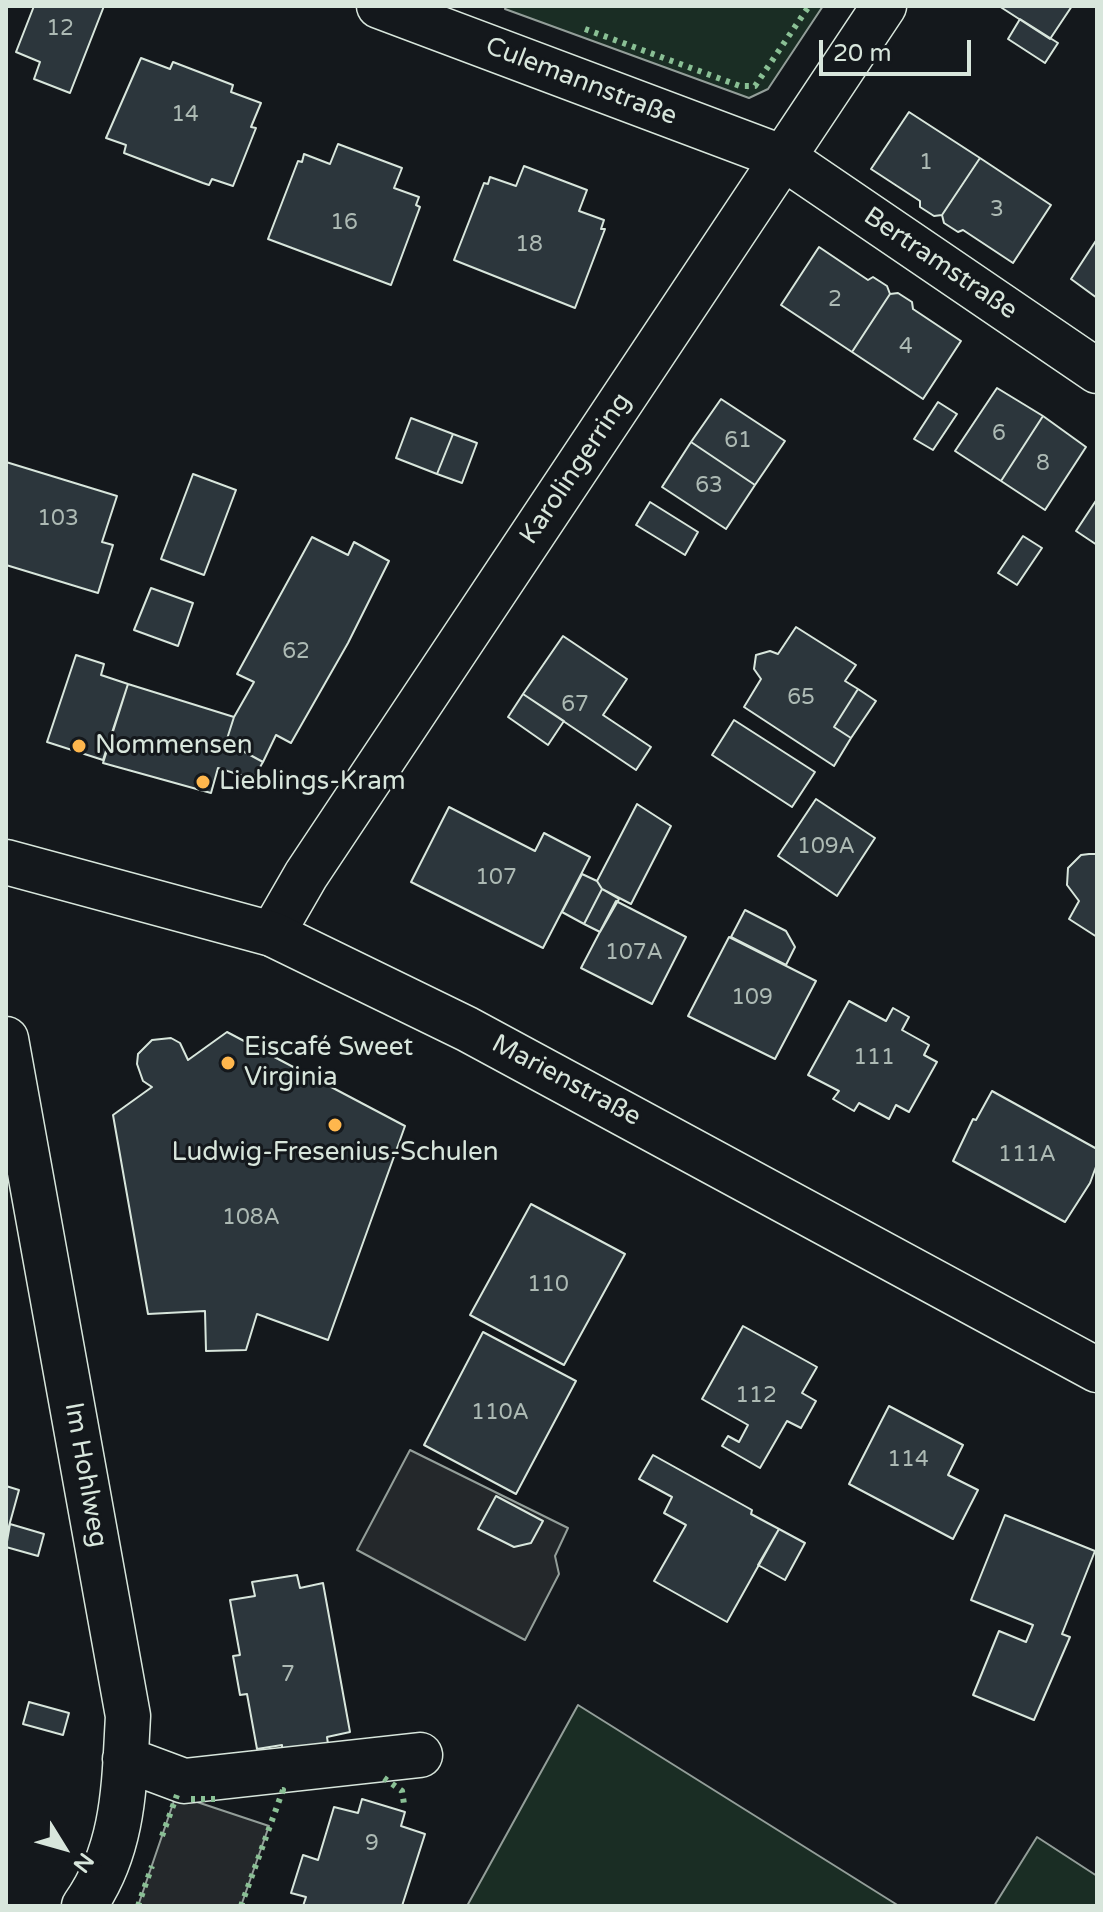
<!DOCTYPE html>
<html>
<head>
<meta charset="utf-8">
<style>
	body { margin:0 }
	#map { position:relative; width:1103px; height:1912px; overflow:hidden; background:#14181c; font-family:"Varela Round",sans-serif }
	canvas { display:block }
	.frame { position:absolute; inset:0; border:8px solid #d8e6dc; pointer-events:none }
	.north { position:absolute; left:24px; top:1808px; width:80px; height:80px; -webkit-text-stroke:6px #14181c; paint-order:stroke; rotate:127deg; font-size:22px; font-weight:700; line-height:32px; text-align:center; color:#d8e6dc }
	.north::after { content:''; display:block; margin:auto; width:28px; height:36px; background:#d8e6dc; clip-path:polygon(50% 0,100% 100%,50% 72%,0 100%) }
	.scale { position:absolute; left:819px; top:40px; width:152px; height:36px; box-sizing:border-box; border:4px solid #d8e6dc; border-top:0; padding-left:10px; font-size:24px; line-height:28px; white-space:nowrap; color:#d8e6dc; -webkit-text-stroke:6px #14181c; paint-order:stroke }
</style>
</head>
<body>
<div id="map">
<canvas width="1103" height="1912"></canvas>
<div class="frame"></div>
<div class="north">N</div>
<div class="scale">20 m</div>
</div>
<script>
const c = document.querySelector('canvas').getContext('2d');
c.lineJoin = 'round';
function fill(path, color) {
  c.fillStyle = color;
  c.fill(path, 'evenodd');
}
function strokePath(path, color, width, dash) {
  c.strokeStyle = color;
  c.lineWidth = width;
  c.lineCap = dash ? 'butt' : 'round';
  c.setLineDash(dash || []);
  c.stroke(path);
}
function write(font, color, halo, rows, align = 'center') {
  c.font = font + ' "Varela Round",sans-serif';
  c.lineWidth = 6;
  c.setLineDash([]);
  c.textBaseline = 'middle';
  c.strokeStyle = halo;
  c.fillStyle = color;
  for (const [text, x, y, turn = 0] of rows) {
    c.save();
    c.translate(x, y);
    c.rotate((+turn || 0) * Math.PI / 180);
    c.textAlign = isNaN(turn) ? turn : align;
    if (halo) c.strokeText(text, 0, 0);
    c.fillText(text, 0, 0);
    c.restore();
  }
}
const green = new Path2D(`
	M 506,6 L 823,6 L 768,89 L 749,98 L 505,9 Z
	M 578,1705 L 899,1906 L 467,1906 Z
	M 1037,1837 L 1097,1876 L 1097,1906 L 994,1906 Z`);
const parking = new Path2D(`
	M 410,1450 L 568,1528 L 555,1556 L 559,1574 L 525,1640 L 357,1550 Z
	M 176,1795 L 269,1826 L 241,1906 L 138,1906 Z`);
const building = new Path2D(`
	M 34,6 L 104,6 L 70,93 L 34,79 L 40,62 L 16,52 Z
	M 999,6 L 1072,6 L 1050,39 Z
	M 1020,19 L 1058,43 L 1045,63 L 1008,39 Z
	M 141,58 L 170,69 L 173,62 L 233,85 L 231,92 L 261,103 L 251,127 L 256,128 L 233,186 L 212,179 L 209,185 L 203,183 L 124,153 L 126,145 L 106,138 Z
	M 909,112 L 980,158 L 942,215 L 934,216 L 920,207 L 920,201 L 871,169 Z
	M 338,144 L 402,168 L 394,188 L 419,197 L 416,205 L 420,207 L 391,285 L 268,239 L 298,161 L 302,162 L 304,154 L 330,164 Z
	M 980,158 L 1051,205 L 1013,263 L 963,230 L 958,232 L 944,223 L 942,215 Z
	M 524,166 L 587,190 L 579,211 L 604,220 L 601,229 L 605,229 L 575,308 L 454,260 L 484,183 L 488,184 L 490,177 L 516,186 Z
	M 1097,239 L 1097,298 L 1071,279 Z
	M 819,247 L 868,280 L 873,277 L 887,286 L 890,294 L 852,352 L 781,305 Z
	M 898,293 L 912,302 L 913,309 L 961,341 L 923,399 L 852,352 L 890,294 Z
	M 997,388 L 1043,416 L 1001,481 L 955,451 Z
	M 721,399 L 785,441 L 755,485 L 691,442 Z
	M 938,402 L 957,414 L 933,450 L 914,439 Z
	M 1043,416 L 1086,447 L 1045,510 L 1001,481 Z
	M 411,418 L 453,434 L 437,474 L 396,458 Z
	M 453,434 L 477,443 L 462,483 L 437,474 Z
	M 691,442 L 755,485 L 726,529 L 662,487 Z
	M 6,462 L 117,496 L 102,542 L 113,545 L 98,593 L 6,565 Z
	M 193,474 L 236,490 L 204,575 L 161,559 Z
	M 1097,499 L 1097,545 L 1076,531 Z
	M 650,502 L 698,532 L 685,555 L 636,525 Z
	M 1023,536 L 1042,548 L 1017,585 L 998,573 Z
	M 312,537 L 348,555 L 354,542 L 389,561 L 348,643 L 291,743 L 276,735 L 263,762 L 226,742 L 234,717 L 254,682 L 237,674 Z
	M 151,588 L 193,603 L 178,646 L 134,630 Z
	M 796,627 L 856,665 L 845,681 L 858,689 L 834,727 L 851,738 L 834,766 L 744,707 L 761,679 L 754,669 L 756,655 L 770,651 L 778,654 Z
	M 563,636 L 627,679 L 603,715 L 651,747 L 636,770 L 523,694 Z
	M 76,655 L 104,664 L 101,675 L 128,684 L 103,760 L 47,742 Z
	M 128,684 L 234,717 L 226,742 L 263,762 L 253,779 L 218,768 L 211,793 L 103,763 Z
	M 858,689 L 876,701 L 851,738 L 834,727 Z
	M 523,694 L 564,721 L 548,745 L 508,717 Z
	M 734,720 L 815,772 L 792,807 L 712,755 Z
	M 816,799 L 875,838 L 837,896 L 778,856 Z
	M 637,804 L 671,826 L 631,904 L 602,889 L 597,881 Z
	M 449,807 L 535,851 L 544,833 L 590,857 L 543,948 L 411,882 Z
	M 1089,854 L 1097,854 L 1097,937 L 1069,919 L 1079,901 L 1067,885 L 1068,868 L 1081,855 Z
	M 582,874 L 597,881 L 602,889 L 584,924 L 562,912 Z
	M 602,889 L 619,899 L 600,932 L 584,924 Z
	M 616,901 L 686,937 L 652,1004 L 581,968 Z
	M 745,910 L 786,931 L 795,947 L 786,965 L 731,937 Z
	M 729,937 L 816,981 L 775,1059 L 688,1016 Z
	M 849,1001 L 886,1021 L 893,1008 L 909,1017 L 902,1030 L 929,1045 L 924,1055 L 937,1062 L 909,1112 L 896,1105 L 889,1119 L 859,1103 L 854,1111 L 833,1099 L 839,1091 L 808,1075 Z
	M 227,1032 L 405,1126 L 328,1340 L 257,1314 L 246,1350 L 206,1351 L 205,1311 L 148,1314 L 113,1115 L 152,1087 L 143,1081 L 137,1064 L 138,1054 L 152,1040 L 171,1038 L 180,1043 L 188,1060 Z
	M 992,1091 L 1097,1149 L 1097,1164 L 1090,1183 L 1065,1222 L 953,1161 L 973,1119 L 976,1120 Z
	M 531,1204 L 625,1254 L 564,1365 L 470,1315 Z
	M 743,1326 L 817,1367 L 802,1393 L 816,1401 L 801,1428 L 787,1421 L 760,1468 L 722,1446 L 728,1436 L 739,1442 L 748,1425 L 702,1399 Z
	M 483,1332 L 576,1381 L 516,1494 L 424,1445 Z
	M 889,1406 L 963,1445 L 948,1475 L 978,1490 L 953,1539 L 849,1484 Z
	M 653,1455 L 752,1510 L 751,1514 L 779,1529 L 727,1622 L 654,1581 L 686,1525 L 664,1513 L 672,1497 L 639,1479 Z
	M 6,1486 L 19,1490 L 6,1537 Z
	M 496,1496 L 543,1521 L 531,1543 L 514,1547 L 478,1529 Z
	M 1005,1515 L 1095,1551 L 1062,1634 L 1070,1637 L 1034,1720 L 973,1695 L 999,1631 L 1026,1642 L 1033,1625 L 971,1600 Z
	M 10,1524 L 44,1534 L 38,1556 L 6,1547 Z
	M 779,1529 L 805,1543 L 785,1580 L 758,1565 Z
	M 297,1575 L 300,1588 L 323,1583 L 350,1732 L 327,1737 L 328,1744 L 282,1752 L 282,1745 L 257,1749 L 247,1694 L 240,1695 L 233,1656 L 240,1655 L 230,1600 L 255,1596 L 252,1582 Z
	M 29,1702 L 69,1713 L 63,1735 L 23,1724 Z
	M 362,1799 L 405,1812 L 401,1826 L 425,1834 L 402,1906 L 303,1906 L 306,1897 L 291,1893 L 303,1855 L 318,1860 L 334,1807 L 358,1813 Z`);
const minor = new Path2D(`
	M 379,6 L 784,158 L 1097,371
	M 272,934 L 306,875 L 884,6
	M 6,1039 L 128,1716 C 124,1784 125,1848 84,1906
	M 125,1759 L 184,1781 L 420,1755`);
const major = new Path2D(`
	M 6,862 L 272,934 L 467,1029 L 1097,1370`);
const hedge = new Path2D(`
	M 585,29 L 740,86 L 755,86 L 809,6
	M 384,1778 L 402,1791 L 404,1804
	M 191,1799 L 216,1799
	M 162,1836 L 177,1795
	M 138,1906 L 152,1866
	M 241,1906 L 283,1790 L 278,1791`);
const markers = [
	[79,746,8,"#ffb74d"],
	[203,782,8,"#ffb74d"],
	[228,1063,8,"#ffb74d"],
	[335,1125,8,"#ffb74d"]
];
const numberNames = [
	["12",60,29],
	["14",185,115],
	["1",926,163],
	["3",997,210],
	["16",344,223],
	["18",529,245],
	["2",835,300],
	["4",906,347],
	["6",999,434],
	["61",738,441],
	["8",1043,464],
	["63",709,486],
	["103",58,519],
	["62",296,652],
	["65",801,698],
	["67",575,705],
	["109A",826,847],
	["107",496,878],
	["107A",634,953],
	["109",752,998],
	["111",874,1058],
	["111A",1027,1155],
	["108A",251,1218],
	["110",548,1285],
	["112",756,1396],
	["110A",500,1413],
	["114",908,1460],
	["7",288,1675],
	["9",372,1844]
];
const streetNames = [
	["Culemannstraße",581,82,21],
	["Bertramstraße",940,264,34],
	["Karolingerring",576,469,-56],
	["Marienstraße",566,1081,28],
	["Im Hohlweg",85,1475,80]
];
const poiNames = [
	["Nommensen",95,746],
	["Lieblings-Kram",219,782],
	["Eiscafé Sweet",244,1048],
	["Virginia",244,1078],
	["Ludwig-Fresenius-Schulen",335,1153,"center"]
];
fill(green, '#1a2d24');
strokePath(green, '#939e99', 2);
fill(parking, '#24282b');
strokePath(parking, '#939e99', 2);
fill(building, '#2c363c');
strokePath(building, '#d8e6dc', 2);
strokePath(minor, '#d8e6dc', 47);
strokePath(major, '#d8e6dc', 47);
strokePath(minor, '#14181c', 44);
strokePath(major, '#14181c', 44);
strokePath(hedge, '#8ac095', 6, [4, 6]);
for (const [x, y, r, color] of markers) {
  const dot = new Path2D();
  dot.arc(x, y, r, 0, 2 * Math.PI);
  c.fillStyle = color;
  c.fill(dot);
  strokePath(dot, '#14181c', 3);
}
write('22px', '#adbab4', null, numberNames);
write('26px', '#d8e6dc', '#14181c', streetNames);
write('26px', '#d8e6dc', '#14181c', poiNames, 'left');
</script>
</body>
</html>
